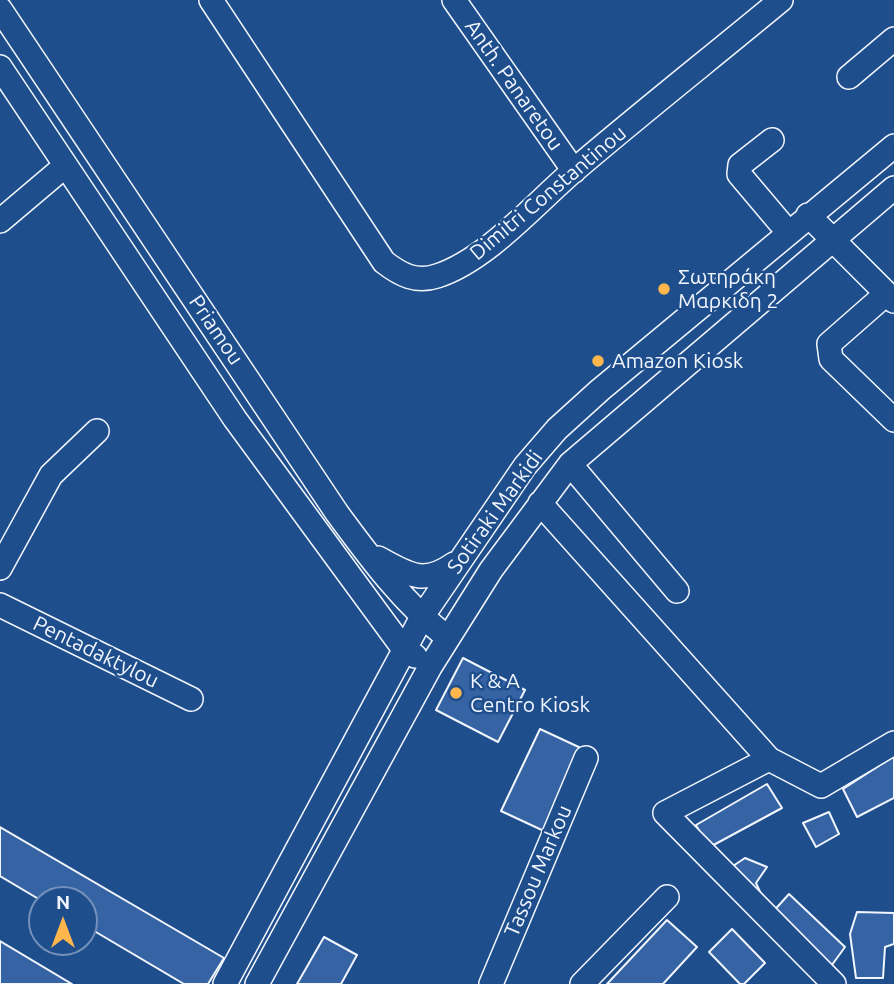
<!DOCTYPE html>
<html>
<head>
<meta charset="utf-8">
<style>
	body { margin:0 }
	#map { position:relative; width:894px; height:984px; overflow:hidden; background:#1f4e8c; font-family:Ubuntu,sans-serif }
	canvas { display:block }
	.north { position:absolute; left:28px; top:886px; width:70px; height:70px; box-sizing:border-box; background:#1f4e8c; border:2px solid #7391ba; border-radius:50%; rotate:0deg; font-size:19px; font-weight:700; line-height:28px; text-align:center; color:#f2f6ff }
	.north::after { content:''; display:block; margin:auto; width:24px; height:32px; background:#ffb74d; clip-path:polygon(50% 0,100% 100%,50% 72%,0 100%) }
</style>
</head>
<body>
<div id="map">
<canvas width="894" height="984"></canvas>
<div class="north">N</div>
</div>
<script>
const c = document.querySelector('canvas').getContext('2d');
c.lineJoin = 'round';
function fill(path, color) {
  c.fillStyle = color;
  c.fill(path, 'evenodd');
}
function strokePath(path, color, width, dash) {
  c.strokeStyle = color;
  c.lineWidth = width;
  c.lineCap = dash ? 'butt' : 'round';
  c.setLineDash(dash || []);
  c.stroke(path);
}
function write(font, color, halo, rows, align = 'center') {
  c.font = font + ' Ubuntu,sans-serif';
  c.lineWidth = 5;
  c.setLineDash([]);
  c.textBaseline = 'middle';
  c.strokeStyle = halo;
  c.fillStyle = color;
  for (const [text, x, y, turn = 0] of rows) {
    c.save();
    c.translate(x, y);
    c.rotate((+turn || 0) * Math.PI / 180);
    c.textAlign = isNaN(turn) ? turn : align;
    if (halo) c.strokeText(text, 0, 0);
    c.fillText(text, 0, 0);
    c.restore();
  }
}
const building = new Path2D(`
	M 463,658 L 525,690 L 498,742 L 436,710 Z
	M 540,729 L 583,749 L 544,831 L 501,811 Z
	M 894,756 L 894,798 L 857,817 L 843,789 Z
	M 767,784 L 782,808 L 708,848 L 696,825 Z
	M 829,812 L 839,834 L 816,847 L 803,823 Z
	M 0,827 L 224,958 L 208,984 L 184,984 L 84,925 L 84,900 L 42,901 L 0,876 Z
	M 745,858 L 767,867 L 756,883 L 761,894 L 755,898 L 733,866 Z
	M 789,894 L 845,947 L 829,969 L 771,914 Z
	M 857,912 L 894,913 L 894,944 L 885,947 L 883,978 L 856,978 L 850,934 Z
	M 667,920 L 697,947 L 663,984 L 607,984 Z
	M 732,929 L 765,963 L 744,984 L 740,984 L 709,952 Z
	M 324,937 L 357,955 L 341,984 L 297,984 Z
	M 0,941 L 72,984 L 0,984 Z`);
const minor = new Path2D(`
	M 211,0 L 384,262 C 401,275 416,283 437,276 C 486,260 533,206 571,173 C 640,114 711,58 781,0
	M 454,0 L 574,171
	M 0,9 L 337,513 C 370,558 404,604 448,638
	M 0,67 L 235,419 L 403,648 L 415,656
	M 849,77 L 894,39
	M 772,140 L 740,165 L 739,174 L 788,232
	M 808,215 L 894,301
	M 0,221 L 65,166
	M 886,294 L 829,344 L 831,359 L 894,420
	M 570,464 L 677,591
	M 540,503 L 769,759 L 821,786 L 894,743
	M 378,558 C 408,574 423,586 454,564
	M 0,568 L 51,475 L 97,431
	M 0,605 L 191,699
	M 769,759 L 665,813 L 834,984
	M 225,984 L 422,617 L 525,466 L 557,429 L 600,390 L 894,146
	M 257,984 L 430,667 L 491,570 L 570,464 L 894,188
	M 491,984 L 586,758
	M 582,984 L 667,897`);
const markers = [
	[664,289,7,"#ffb74d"],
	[598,361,7,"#ffb74d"],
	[456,693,7,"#ffb74d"]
];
const streetNames = [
	["Anth. Panaretou",514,85,55],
	["Dimitri Constantinou",548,193,-40],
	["Priamou",216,330,56],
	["Sotiraki Markidi",495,512,-54],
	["Pentadaktylou",96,652,26],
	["Tassou Markou",538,871,-67]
];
const poiNames = [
	["Σωτηράκη",678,277],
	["Μαρκιδη 2",678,301],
	["Amazon Kiosk",612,361],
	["K & A",470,681],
	["Centro Kiosk",470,705]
];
fill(building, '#3563a3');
strokePath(building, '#f2f6ff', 2);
strokePath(minor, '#f2f6ff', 26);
strokePath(minor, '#1f4e8c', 23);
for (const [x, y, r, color] of markers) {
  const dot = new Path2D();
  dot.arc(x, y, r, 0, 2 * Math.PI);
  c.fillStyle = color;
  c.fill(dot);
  strokePath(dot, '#1f4e8c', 2.5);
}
write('21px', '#f2f6ff', '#1f4e8c', streetNames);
write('21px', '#f2f6ff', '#1f4e8c', poiNames, 'left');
</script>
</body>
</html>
